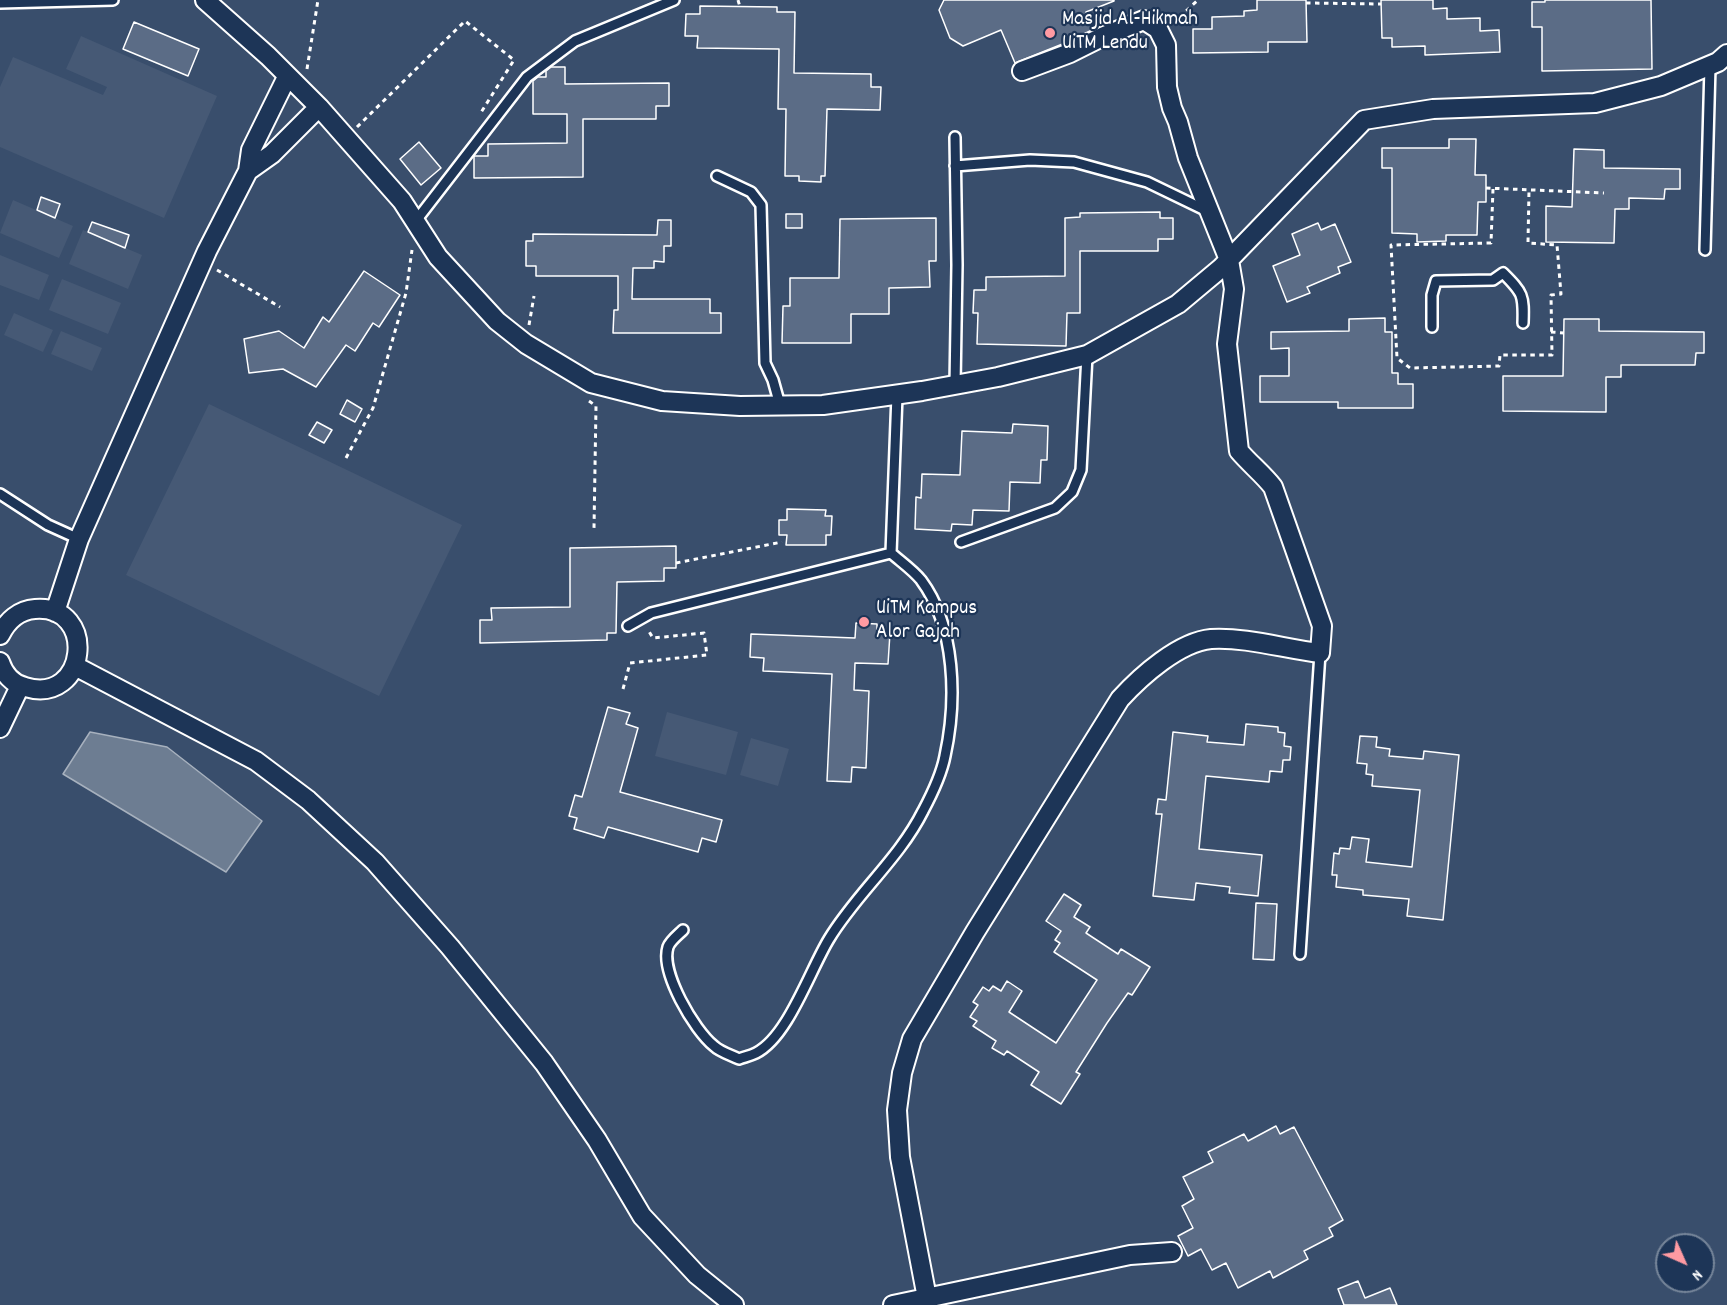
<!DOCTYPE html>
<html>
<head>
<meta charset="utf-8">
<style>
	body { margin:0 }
	#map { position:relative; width:1727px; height:1305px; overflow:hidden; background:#2a4161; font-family:Dekko,sans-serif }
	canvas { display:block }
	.north { position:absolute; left:1655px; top:1233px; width:60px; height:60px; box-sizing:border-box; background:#1d3557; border:2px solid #77869a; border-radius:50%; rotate:135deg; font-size:16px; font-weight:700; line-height:24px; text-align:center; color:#fff }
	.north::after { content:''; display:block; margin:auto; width:21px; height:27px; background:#ff9aa2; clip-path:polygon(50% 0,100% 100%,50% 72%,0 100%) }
</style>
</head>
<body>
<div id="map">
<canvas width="1727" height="1305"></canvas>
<div class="north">N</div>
</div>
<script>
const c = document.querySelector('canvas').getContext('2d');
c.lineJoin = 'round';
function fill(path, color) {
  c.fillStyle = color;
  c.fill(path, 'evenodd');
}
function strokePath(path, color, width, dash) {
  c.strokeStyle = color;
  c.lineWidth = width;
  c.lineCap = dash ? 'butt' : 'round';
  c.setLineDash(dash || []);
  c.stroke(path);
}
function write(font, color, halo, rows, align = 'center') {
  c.font = font + ' Dekko,sans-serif';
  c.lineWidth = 4.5;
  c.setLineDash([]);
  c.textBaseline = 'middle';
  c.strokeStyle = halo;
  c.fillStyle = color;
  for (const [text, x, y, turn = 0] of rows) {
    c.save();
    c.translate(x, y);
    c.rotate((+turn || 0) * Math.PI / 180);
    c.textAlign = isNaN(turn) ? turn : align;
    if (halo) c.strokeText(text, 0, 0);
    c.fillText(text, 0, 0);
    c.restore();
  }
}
const built = new Path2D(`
	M 0,0 L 1727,0 L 1727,1305 L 0,1305 ZM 1667,1245 L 1703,1245 L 1703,1281 L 1667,1281 Z`);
const green = new Path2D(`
	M 81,36 L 217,96 L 164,218 L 0,147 L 0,87 L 13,57 L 103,95 L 107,87 L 66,69 Z
	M 13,200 L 73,226 L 59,258 L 0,233 Z
	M 83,230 L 142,255 L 128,289 L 69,264 Z
	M 0,255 L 49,275 L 39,300 L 0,285 Z
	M 62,279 L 121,303 L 108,334 L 49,310 Z
	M 14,313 L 53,330 L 43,352 L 4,335 Z
	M 61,331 L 102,348 L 92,371 L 51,354 Z
	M 209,404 L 462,525 L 379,696 L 126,575 Z
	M 667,712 L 738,732 L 726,775 L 655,756 Z
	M 751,738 L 789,749 L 778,786 L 740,775 Z`);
const water = new Path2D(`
	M 90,732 L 167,747 L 262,821 L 226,872 L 63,774 Z`);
const building = new Path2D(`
	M 944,0 L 1114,0 L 1114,1 L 1086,12 L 1092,30 L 1065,43 L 1015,63 L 1001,30 L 963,46 L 950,38 L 939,10 Z
	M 1257,0 L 1306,0 L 1307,42 L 1268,42 L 1268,52 L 1193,53 L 1193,29 L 1212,29 L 1212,17 L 1244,16 L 1244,11 L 1257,10 Z
	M 1381,0 L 1433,0 L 1433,9 L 1447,8 L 1447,19 L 1480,18 L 1480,31 L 1499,30 L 1500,52 L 1425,55 L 1425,46 L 1392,47 L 1392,38 L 1382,38 Z
	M 1545,0 L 1651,0 L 1652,69 L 1542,71 L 1542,27 L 1532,27 L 1532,2 L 1545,2 Z
	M 700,6 L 777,7 L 777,12 L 795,12 L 794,73 L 871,74 L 871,87 L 881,87 L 880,110 L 827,109 L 825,176 L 821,176 L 821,182 L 799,181 L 799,176 L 785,176 L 786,109 L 778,109 L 779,49 L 697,48 L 698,36 L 685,36 L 686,14 L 700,14 Z
	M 134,22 L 199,49 L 188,76 L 123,49 Z
	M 551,67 L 565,67 L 565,84 L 669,83 L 669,106 L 656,106 L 656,119 L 583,119 L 583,177 L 474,178 L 474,156 L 488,156 L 488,144 L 567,143 L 567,114 L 533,114 L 533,81 L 538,77 L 546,77 L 546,71 Z
	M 1449,139 L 1476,139 L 1475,175 L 1486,175 L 1486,202 L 1478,202 L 1477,235 L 1446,235 L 1446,241 L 1417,242 L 1417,234 L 1392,233 L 1392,168 L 1382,168 L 1382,148 L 1449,148 Z
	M 419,142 L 441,168 L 421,185 L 400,159 Z
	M 1574,149 L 1604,150 L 1604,168 L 1680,169 L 1680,189 L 1665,189 L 1664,199 L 1629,198 L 1629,209 L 1615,209 L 1614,243 L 1546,242 L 1546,206 L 1572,207 Z
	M 41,197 L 60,204 L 55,218 L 37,210 Z
	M 1160,212 L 1160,218 L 1173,218 L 1173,239 L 1158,239 L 1158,251 L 1080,251 L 1080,313 L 1067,313 L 1066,346 L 977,344 L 978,313 L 973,313 L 974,290 L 986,290 L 986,277 L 1065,276 L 1065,218 L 1080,217 L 1080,213 Z
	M 786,214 L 802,214 L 802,228 L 786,228 Z
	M 936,218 L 936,261 L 929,261 L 930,287 L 889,288 L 889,314 L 851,314 L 851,343 L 782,343 L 783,306 L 790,306 L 790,278 L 839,278 L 840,219 Z
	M 658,220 L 671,220 L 671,246 L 664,246 L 664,262 L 654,261 L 654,268 L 633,268 L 632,299 L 710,299 L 710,313 L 721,313 L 721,333 L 613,333 L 614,310 L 618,310 L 618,276 L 536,276 L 536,266 L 526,266 L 526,241 L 533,241 L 533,234 L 657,235 Z
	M 92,222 L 129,235 L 125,248 L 88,232 Z
	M 1318,223 L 1321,230 L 1335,224 L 1351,262 L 1338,267 L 1340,273 L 1307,287 L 1310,293 L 1287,302 L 1273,266 L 1300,255 L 1292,234 Z
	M 364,271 L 400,295 L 379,327 L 373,323 L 355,351 L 346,345 L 316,387 L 283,369 L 249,373 L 244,339 L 279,331 L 304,348 L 323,317 L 329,322 Z
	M 1385,318 L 1385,332 L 1392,332 L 1392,373 L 1398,373 L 1398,384 L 1413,384 L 1413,408 L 1338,408 L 1338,402 L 1260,402 L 1260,376 L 1289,376 L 1289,348 L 1271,349 L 1271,332 L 1349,331 L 1349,319 Z
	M 1564,319 L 1599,319 L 1599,331 L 1704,332 L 1704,353 L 1696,353 L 1695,365 L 1621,365 L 1621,377 L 1606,377 L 1606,412 L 1503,411 L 1503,376 L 1563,376 Z
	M 347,400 L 362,409 L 355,422 L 340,414 Z
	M 317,422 L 332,430 L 324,443 L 309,435 Z
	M 1013,424 L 1048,426 L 1047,460 L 1041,460 L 1040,483 L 1010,482 L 1009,511 L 973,510 L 972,525 L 952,524 L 951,531 L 915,529 L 916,497 L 921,498 L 922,474 L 960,475 L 962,431 L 1012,433 Z
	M 787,509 L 826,510 L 825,516 L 832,516 L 831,535 L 826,535 L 826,545 L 786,545 L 787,535 L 779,535 L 779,520 L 787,520 Z
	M 676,546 L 676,568 L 664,568 L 664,581 L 617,582 L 616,633 L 607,633 L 607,640 L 480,643 L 480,620 L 492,620 L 491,608 L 570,607 L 570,548 Z
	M 856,623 L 877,624 L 877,633 L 890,633 L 888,664 L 855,663 L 854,690 L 869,691 L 866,768 L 852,767 L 851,782 L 827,781 L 832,674 L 763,671 L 764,658 L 750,657 L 751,634 L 855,638 Z
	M 608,707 L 630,713 L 626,724 L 638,728 L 620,792 L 722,820 L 716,842 L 702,838 L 698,852 L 608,827 L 604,838 L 574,829 L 577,818 L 569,816 L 575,795 L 582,797 Z
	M 1246,724 L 1278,727 L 1278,732 L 1285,733 L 1284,746 L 1291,747 L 1290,760 L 1283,760 L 1282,772 L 1270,771 L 1269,782 L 1206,776 L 1199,849 L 1262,855 L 1258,896 L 1229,893 L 1230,887 L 1196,883 L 1194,900 L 1153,896 L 1162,814 L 1156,814 L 1158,799 L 1166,800 L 1173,732 L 1208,736 L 1207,742 L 1244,745 Z
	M 1360,736 L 1377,737 L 1376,747 L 1390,749 L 1389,756 L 1423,759 L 1424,751 L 1459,755 L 1443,920 L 1407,916 L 1409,899 L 1363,895 L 1363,890 L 1336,887 L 1337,875 L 1332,875 L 1334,853 L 1339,854 L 1340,848 L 1350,849 L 1352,837 L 1369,839 L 1366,862 L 1412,867 L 1420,790 L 1372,786 L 1373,775 L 1366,774 L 1367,764 L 1357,763 Z
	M 1064,894 L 1081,905 L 1074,917 L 1090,927 L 1086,933 L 1118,954 L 1121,949 L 1150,967 L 1132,995 L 1128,993 L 1107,1023 L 1076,1072 L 1080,1074 L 1061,1104 L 1031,1085 L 1039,1072 L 1007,1051 L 1004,1055 L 992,1048 L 996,1041 L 973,1026 L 977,1021 L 970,1017 L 978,1005 L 973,1002 L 983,987 L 989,991 L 993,986 L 1001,991 L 1007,981 L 1022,991 L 1009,1012 L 1056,1043 L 1097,980 L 1054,952 L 1060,943 L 1055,940 L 1061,931 L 1046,921 Z
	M 1256,903 L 1277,904 L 1274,960 L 1253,959 Z
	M 1276,1126 L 1280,1134 L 1294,1127 L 1343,1220 L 1329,1228 L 1333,1236 L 1304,1251 L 1308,1259 L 1273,1278 L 1270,1271 L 1238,1288 L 1226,1263 L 1212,1270 L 1201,1249 L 1188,1256 L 1178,1236 L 1193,1228 L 1182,1206 L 1194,1199 L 1183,1177 L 1213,1162 L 1208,1152 L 1244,1134 L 1248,1141 Z
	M 1358,1281 L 1365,1298 L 1390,1288 L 1397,1305 L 1344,1305 L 1338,1289 Z`);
const path = new Path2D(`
	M 738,0 L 740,7
	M 1306,3 L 1381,4
	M 1173,23 L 1198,0
	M 307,69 L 318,0
	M 357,127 L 465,21 L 514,60 L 480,114
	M 1486,188 L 1604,193
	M 1493,189 L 1491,243 L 1391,245 L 1397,358 L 1410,368 L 1499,366 L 1500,355 L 1552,355 L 1551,295 L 1561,294 L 1557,245 L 1528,243 L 1529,190
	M 217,270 L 280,307
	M 529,325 L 534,296
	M 1551,332 L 1564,333
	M 589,401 L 596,406 L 594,528
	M 346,458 L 373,408 L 406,293 L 412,250
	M 676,563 L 782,542
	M 623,689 L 630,663 L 707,655 L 704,633 L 653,638 L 648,630`);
const service = new Path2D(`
	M 0,3 L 113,0
	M 955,166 L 1030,160 L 1074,162 L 1147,182 L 1207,211
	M 717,176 L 751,192 L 761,205 L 765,363 L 773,380 L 780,405
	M 415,222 L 527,77 L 575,41 L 674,0
	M 1705,250 L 1710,66
	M 1432,327 L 1432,295 L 1436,281 L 1493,280 L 1503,273 C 1523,293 1524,295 1523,323
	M 955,385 L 957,265 L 955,137
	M 0,494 L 48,525 L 79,539
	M 961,542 L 1055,508 L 1072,492 L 1081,470 L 1087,355
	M 891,553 L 897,395
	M 628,626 L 651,613 L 891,553
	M 683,930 C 678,935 670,941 668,947 C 660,972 694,1030 714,1046 C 720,1052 731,1055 739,1059 C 744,1057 750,1056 756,1053 C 788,1037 810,970 829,939 C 856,894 899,859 923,811 C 931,796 942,772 945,756 C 957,701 956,627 921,580 C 913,570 900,561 891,553
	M 1300,954 L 1320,653`);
const minor = new Path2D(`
	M 205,0 L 268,56 L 319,107 L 402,201 L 438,257 L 497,321 L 526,344 L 591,383 L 662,401 L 740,406 L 823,405 L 922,391 L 998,377 L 1087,355 L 1178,304 L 1221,268 L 1364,120 L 1433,109 L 1595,103 L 1661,86 L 1718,62 L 1727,54
	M 248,171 L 272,154 L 319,107
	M 55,612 L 79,539 L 207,251 L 248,171 L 251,150 L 287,77
	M 0,635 C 7,621 19,610 35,609 C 98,604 88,706 25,687 C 13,684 4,674 0,662
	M 75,666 L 256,761 L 308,800 L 375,862 L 450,947 L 544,1063 L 597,1140 L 642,1216 L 697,1275 L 734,1305
	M 0,728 L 20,686
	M 927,1298 L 900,1157 L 897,1110 L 902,1073 L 912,1039 L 975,932 L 1120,699 C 1141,676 1179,642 1211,639 C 1247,637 1285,649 1320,653 L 1322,626 L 1273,487 C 1263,474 1250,464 1239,451 L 1227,344 L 1234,289 L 1229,260 L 1188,158 L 1178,122 L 1172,108 L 1167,87 L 1166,45 L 1158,29 L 1144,20 L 1104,36 L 1070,53 L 1022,71
	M 893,1305 L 1130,1255 L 1172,1252`);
const markers = [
	[1050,33,6,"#ff9aa2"],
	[864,622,6,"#ff9aa2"]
];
const poiNames = [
	["Masjid Al-Hikmah",1062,21],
	["UiTM Lendu",1062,45],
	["UiTM Kampus",876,610],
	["Alor Gajah",876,634]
];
fill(built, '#394e6c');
fill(green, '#465975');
fill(water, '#6d7d92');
strokePath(water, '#a7b1be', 1.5);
fill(building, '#5b6c86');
strokePath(building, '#fff', 1.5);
strokePath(service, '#fff', 14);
strokePath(minor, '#fff', 22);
strokePath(path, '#fff', 3, [4.5, 4.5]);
strokePath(service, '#1d3557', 9);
strokePath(minor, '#1d3557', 18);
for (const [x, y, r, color] of markers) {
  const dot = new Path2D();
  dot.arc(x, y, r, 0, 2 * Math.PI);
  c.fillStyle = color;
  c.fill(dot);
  strokePath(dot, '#1d3557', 2);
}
write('21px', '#fff', '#1d3557', poiNames, 'left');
</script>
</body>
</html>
